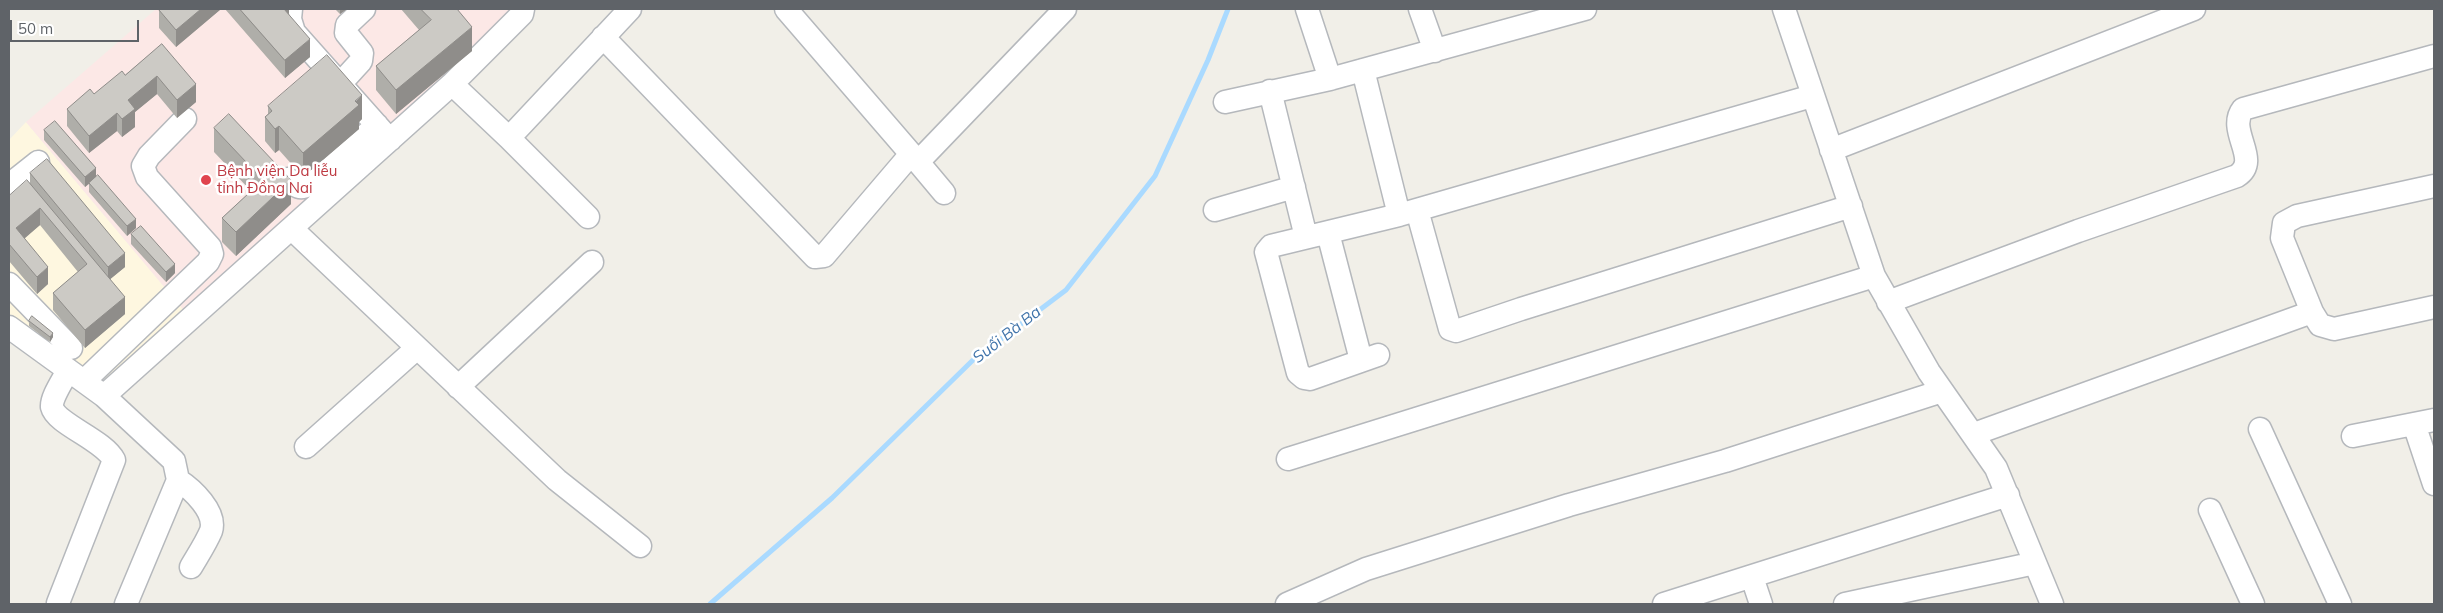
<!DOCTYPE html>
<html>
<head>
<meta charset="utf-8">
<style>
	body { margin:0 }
	#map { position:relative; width:2443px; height:613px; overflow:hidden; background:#f1efe8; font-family:Mulish,sans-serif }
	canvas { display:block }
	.frame { position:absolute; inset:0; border:10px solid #5f6368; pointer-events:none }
	.scale { position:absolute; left:10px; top:20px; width:129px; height:22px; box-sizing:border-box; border:2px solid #5f6368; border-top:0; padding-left:6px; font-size:15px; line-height:18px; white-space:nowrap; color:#5f6368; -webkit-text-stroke:4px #fff; paint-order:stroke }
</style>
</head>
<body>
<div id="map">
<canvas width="2443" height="613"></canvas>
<div class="frame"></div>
<div class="scale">50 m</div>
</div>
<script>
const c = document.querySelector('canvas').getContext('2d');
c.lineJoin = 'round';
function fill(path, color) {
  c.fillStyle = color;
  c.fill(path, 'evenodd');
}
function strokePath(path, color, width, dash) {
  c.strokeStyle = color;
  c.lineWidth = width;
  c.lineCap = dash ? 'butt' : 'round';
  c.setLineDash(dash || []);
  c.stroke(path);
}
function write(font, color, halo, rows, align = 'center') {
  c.font = font + ' Mulish,sans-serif';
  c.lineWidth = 5;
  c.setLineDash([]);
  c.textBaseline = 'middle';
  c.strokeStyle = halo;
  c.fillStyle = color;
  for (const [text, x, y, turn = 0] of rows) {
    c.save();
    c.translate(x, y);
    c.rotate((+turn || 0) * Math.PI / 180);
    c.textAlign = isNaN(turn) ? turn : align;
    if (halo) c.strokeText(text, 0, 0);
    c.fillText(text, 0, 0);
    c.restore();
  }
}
const commercial = new Path2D(`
	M 26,122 L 187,314 L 104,388 L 9,319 L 9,140 Z`);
const medical = new Path2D(`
	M 156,9 L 519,9 L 187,314 L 26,122 Z`);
const stream = new Path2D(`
	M 710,604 L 832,498 L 972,361 L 1066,290 L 1155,176 L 1208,60 L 1228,9`);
const minor = new Path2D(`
	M 291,9 L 290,19 L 294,32 L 390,140
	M 786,9 L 918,162 L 1065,9
	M 1307,9 L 1330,79 L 1585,9
	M 1420,9 L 1435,51
	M 1784,9 L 1874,276 L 1929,372 L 1996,468 L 2052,604
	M 603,37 L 815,257 L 824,256 L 911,154
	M 1363,70 L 1399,215
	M 340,84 L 361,61 L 362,53 L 346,33 L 347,25 L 364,9
	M 452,84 L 522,14 L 523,9
	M 1270,91 L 1306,237
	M 1225,102 L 1330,79
	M 509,138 L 588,217
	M 1831,150 L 2194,9
	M 918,162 L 944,193
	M 288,179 C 296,186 299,190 309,185 L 377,125
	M 9,185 L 38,162
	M 2434,186 L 2297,216 L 2284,223 L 2282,238 L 2312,312 L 2320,325 L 2334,329 L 2434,307
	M 1215,210 L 1294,187
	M 1417,210 L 1450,329 L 1456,331 L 1521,309 L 1851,206
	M 292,229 L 557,480 L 640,546
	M 1328,233 L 1361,360
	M 9,284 L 71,348
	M 1888,302 L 2078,231 L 2237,176 C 2262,160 2226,131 2243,109 L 2434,56
	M 9,327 L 104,396 L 174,461 L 178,480 L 126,604
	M 1378,355 L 1310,379 L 1304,378 L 1298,373 L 1266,252 L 1271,246 L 1399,215 L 1812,96
	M 84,381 L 208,262 L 212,254 L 210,247 L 147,177 L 143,166 L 149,156 L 185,119
	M 458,387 L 592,262
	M 104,396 L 452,84 L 509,138 L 630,9
	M 2414,424 L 2434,484
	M 2260,429 L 2340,604
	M 1974,434 L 2312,312
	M 2353,436 L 2434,420
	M 306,447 L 417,348
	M 1288,459 L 1874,276
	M 178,480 C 192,489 217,512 211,531 C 206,543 198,555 191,567
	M 2210,510 L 2253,604
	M 1752,577 L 1761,604
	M 58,603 L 114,460 C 104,440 56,424 52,407 C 51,397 64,379 68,370
	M 1287,604 L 1366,569 L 1569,505 L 1725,461 L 1942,391
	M 1664,604 L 2008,495
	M 1845,604 L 2035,563`);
const wall = new Path2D(`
	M 160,9 L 221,9 L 176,47 L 159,28 L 159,10 Z
	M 225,9 L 289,9 L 289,14 L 310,57 L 285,78 Z
	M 335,9 L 347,9 L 340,14 Z
	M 401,9 L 457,9 L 472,51 L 396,114 L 376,90 L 376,66 L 419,30 Z
	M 162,44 L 196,102 L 177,118 L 157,94 L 135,112 L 135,127 L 122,137 L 117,131 L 89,153 L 67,126 L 67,109 L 94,94 L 125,75 Z
	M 268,106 L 362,119 L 359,122 L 359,129 L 303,177 L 279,150 L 275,153 L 265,141 L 265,117 L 268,114 Z
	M 214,128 L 291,204 L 236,256 L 222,242 L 222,218 L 251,191 L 214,152 Z
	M 44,130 L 96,176 L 136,228 L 127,236 L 89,192 L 89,184 L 85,187 L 44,140 Z
	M 30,173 L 125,267 L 110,279 L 125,314 L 85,348 L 53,310 L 53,293 L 78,272 L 40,225 L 24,238 L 48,284 L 37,294 L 9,261 L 9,196 L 30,184 Z
	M 131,234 L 175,273 L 166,282 L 131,244 Z
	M 29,321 L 53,337 L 50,342 L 29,326 Z`);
const shadedWall = new Path2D(`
	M 201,9 L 221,9 L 176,47 L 176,30 Z
	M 280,9 L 289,9 L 289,14 Z
	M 340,9 L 347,9 L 340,14 Z
	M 472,27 L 472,51 L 396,114 L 396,90 Z
	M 310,39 L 310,57 L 285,78 L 285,60 Z
	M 157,76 L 157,94 L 135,112 L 135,127 L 122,137 L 122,119 L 128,100 Z
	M 196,84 L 196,102 L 177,118 L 177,100 Z
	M 362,95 L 362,119 L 359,122 L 359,129 L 303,177 L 303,153 Z
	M 117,113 L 117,131 L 89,153 L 89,136 Z
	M 279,126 L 279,150 L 275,153 L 275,129 Z
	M 96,168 L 96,177 L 85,187 L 85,177 Z
	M 291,180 L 291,204 L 236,256 L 236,232 Z
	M 40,208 L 40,225 L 16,246 L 16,228 Z
	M 136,219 L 136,228 L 127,236 L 127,226 Z
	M 125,253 L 125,267 L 108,281 L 108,267 Z
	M 175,264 L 175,273 L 166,282 L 166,272 Z
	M 48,267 L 48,284 L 37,294 L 37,277 Z
	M 125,297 L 125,314 L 85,348 L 85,330 Z
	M 53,333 L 53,337 L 50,342 L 50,337 Z`);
const building = new Path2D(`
	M 160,9 L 201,9 L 176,30 L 159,10 Z
	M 240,9 L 284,9 L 310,39 L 285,60 Z
	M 421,9 L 457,9 L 472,27 L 396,90 L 376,66 L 431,20 Z
	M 162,44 L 196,84 L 177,100 L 157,76 L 128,100 L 135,109 L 122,119 L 117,113 L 89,136 L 67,109 L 90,89 L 94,94 L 122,71 L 125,75 Z
	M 327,55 L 362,95 L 355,101 L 359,105 L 303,153 L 279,126 L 275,129 L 265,117 L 272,111 L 268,106 Z
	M 229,114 L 291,180 L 236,232 L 222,218 L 263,180 L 214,128 Z
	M 55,121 L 96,168 L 85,177 L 44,130 Z
	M 47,159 L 125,253 L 108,267 L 30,173 Z
	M 98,175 L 136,219 L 127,226 L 89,183 Z
	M 27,180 L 125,297 L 85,330 L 53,293 L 87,264 L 40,208 L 16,228 L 48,267 L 37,277 L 9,244 L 9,196 Z
	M 141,226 L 175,264 L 166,272 L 131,234 Z
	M 32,316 L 53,333 L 50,337 L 29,321 Z`);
const markers = [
	[206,180,6,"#e0444e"]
];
const healthNames = [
	["Bệnh viện Da liễu",217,171],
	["tỉnh Đồng Nai",217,188]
];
const waterNames = [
	["Suối Bà Ba",1007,335,-38]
];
fill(commercial, '#fef7e0');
fill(medical, '#fce8e6');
strokePath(stream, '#aadaff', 5);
strokePath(minor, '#b5b8bc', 25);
strokePath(minor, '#fff', 22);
fill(wall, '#afaea9');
fill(shadedWall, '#8f8d8a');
fill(building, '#cccac5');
strokePath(building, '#8f8d8a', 1);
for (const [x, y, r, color] of markers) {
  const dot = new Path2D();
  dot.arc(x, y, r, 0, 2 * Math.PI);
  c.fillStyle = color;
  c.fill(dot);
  strokePath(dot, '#fff', 2);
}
write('15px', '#be3a42', '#fff', healthNames, 'left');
write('italic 16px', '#4174aa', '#fff', waterNames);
</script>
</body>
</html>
